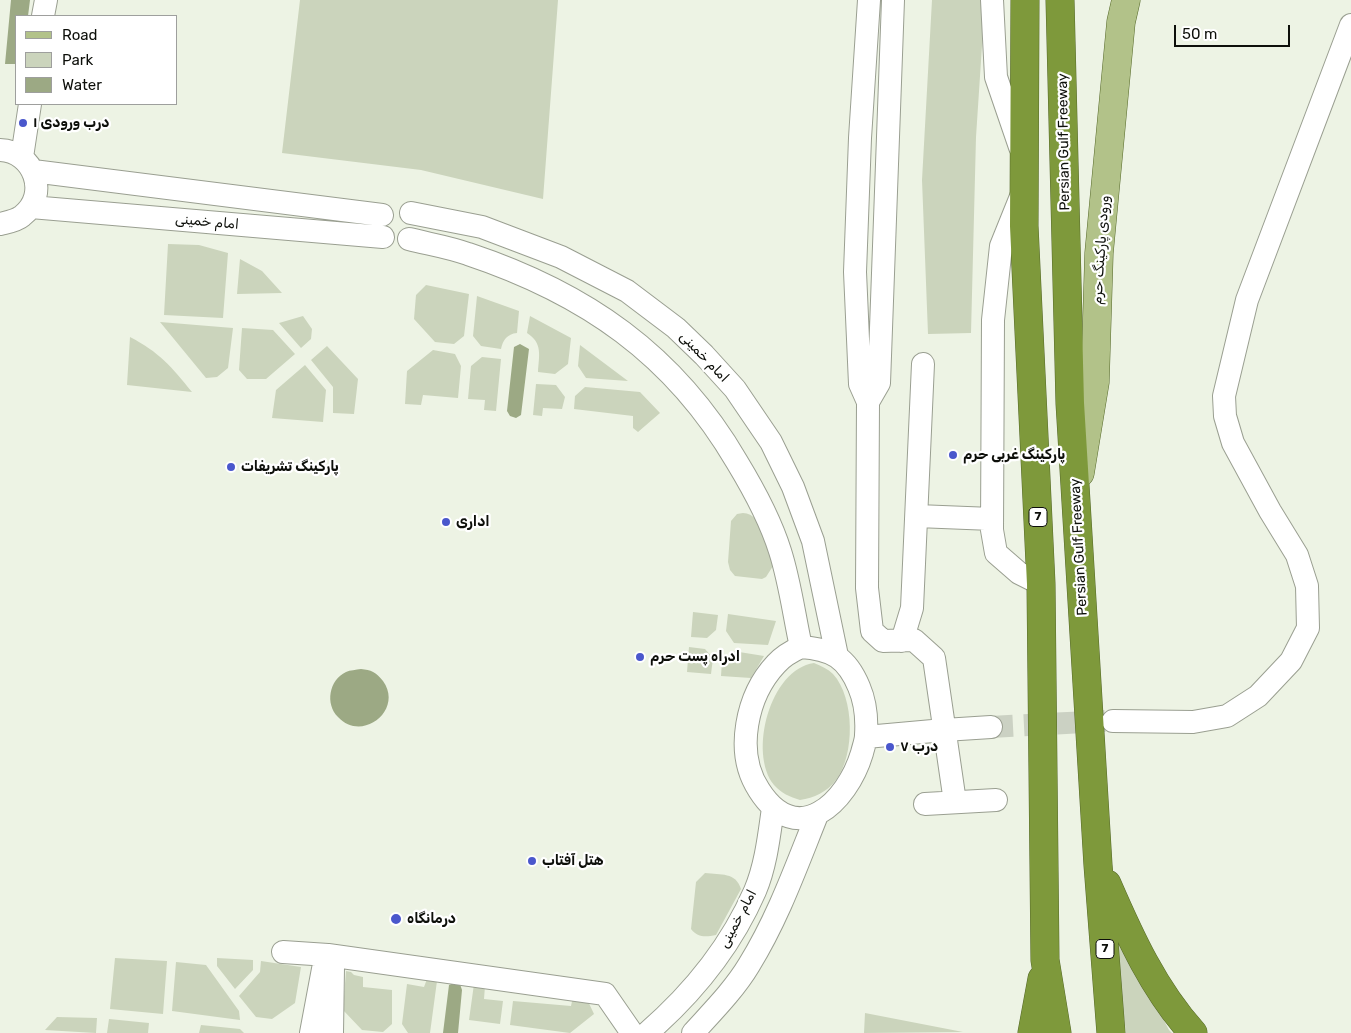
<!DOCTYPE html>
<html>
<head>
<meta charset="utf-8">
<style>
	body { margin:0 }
	#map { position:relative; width:1351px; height:1033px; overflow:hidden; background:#edf3e4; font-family:Rubik,sans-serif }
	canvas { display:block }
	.legend { position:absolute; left:15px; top:15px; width:162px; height:90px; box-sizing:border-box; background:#fff; border:1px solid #9e9f9d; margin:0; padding:6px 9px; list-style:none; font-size:15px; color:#0d0f0a }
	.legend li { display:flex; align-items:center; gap:10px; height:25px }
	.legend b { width:25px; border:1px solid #9e9f9d }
	.scale { position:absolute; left:1174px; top:25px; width:116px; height:22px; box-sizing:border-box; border:2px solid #0d0f0a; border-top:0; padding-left:6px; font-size:15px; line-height:18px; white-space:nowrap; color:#0d0f0a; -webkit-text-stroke:4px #fff; paint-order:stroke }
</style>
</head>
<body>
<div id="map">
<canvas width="1351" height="1033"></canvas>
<ul class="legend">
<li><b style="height:6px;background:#b2c289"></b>Road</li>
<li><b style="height:14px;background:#cbd4bc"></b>Park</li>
<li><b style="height:14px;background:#9ca984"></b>Water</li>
</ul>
<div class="scale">50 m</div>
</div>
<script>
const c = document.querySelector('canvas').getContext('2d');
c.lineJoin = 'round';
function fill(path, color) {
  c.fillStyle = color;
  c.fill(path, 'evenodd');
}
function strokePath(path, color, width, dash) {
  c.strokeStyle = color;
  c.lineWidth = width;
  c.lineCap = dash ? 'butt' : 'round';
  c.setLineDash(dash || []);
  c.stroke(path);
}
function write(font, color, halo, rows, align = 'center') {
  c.font = font + ' Rubik,"Noto Sans Arabic",sans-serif';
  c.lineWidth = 4.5;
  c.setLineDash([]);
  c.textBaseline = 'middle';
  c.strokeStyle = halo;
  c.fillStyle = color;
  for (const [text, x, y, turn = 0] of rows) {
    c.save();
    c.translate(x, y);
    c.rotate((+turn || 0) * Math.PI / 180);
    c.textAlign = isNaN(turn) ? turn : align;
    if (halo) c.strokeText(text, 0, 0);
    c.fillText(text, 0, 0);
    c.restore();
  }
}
const green = new Path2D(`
	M 300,0 L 558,0 L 543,199 L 421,170 L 282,153 Z
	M 932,0 L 985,0 L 976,137 L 971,333 L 928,334 L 922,180 Z
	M 168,244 L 199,245 L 228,253 L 223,318 L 164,315 Z
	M 240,259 L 262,271 L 282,293 L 237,294 Z
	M 426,285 L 469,294 L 464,336 L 454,344 L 435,342 L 414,319 L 416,295 Z
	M 477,296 L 519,311 L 517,333 C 507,334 503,340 501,349 L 481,346 L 473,336 Z
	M 303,316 L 312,329 L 311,339 L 301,348 L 279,323 Z
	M 530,316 L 571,338 L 568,364 L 555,374 L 538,372 C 539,356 543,343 527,333 Z
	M 160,322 L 233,328 L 228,368 L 217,377 L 206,378 Z
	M 242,328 L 273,330 L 295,354 L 266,379 L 247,379 L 239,370 Z
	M 130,337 C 159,352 172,367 192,392 L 127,385 Z
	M 580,345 L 628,381 L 586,378 L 578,366 Z
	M 327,346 L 358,379 L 354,414 L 333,413 L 333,387 L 311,360 Z
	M 433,350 L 455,354 L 461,366 L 458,398 L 423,395 L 421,405 L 405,404 L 407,371 Z
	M 482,357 L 501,359 L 496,411 L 484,410 L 485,400 L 468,399 L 471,366 Z
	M 305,365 L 326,390 L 323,422 L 272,418 L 276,390 Z
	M 536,384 L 556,385 L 565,397 L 562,409 L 543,408 L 542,416 L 533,415 Z
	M 585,387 L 640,392 L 660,413 L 638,432 L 633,428 L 633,416 L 574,409 L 575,396 Z
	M 743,513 C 764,514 768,549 773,566 L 766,577 L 762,579 L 735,576 L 730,570 L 728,562 L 731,521 L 737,514 Z
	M 693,612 L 718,615 L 716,630 L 707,638 L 691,637 Z
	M 728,614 L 776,621 L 768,645 L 734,643 L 726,631 Z
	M 689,647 L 705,649 L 713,658 L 711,674 L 687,672 Z
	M 733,651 L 764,656 L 751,678 L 721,676 L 722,661 Z
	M 814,663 C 821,666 828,669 833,674 C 855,698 855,755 836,780 C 827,792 814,798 800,800 C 790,797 781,793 774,785 C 748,753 770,669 814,663 Z
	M 705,873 C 721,875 736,872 741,889 L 716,935 C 706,937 698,938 691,929 L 696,882 Z
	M 1112,922 L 1169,1030 L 1172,1033 L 1126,1033 Z
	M 115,958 L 167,961 L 163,1014 L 110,1009 Z
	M 217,958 L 253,960 L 253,970 L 235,989 L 217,966 Z
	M 261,961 L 301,967 L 295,1003 L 272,1019 L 256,1017 L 239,996 L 260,972 Z
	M 176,962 L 206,965 L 239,1011 L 240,1020 L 172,1011 Z
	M 346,971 L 351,972 L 354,975 L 363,977 L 363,987 L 392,990 L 392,1024 L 383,1032 L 362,1030 L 343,1010 Z
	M 427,979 L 437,981 L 430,1033 L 408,1033 L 402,1024 L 407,984 L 424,987 Z
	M 474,984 L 485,986 L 484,999 L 503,1001 L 500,1024 L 469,1020 Z
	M 574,992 L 586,997 L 594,1014 L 570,1033 L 510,1025 L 513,1001 L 571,1006 Z
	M 865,1013 L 963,1032 L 864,1033 Z
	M 57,1017 L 97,1018 L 96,1033 L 45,1030 Z
	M 109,1019 L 149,1023 L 148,1033 L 107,1033 Z
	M 201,1025 L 240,1029 L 244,1033 L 199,1033 Z`);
const water = new Path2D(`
	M 11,0 L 30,0 L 28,16 L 16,16 L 16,64 L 5,64 Z
	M 520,344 L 529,349 L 521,415 L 516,418 L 510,416 L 507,411 L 514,347 Z
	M 361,669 C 371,670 376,672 383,681 C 404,710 362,743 338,717 C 325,704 329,680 346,672 C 350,670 356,670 361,669 Z
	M 454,983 L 460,984 L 462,990 L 458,1033 L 443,1033 L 449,985 Z`);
const minorTunnel = new Path2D(`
	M 991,727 L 1105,721`);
const minor = new Path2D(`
	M 869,0 L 860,138 L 855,272 L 860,384 L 868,402 L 867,588 L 872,631 L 883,641 L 914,640 L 934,658 L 955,802
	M 992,0 L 996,77 L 1020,147
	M 43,16 L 46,0
	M 0,150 C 34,151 50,195 22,216 C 16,221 8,222 0,224
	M 22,157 L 30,104
	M 33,171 L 382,215
	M 1022,194 L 1001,246 L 993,320 L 992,530 L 996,553 L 1019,573 L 1041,584
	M 31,207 L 383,237
	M 411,213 L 482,227 L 561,257 L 627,291 L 676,328 L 704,355 L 735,389 L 771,442 L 793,487 L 813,541 L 837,656
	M 409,239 C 429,244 449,247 468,254 C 585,293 674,354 737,462 C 754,490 770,519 780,551 C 790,582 794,615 801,647
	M 868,402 L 879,383 L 893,0
	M 917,516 L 992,519
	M 902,641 L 912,608 L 923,364
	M 801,647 C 832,649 847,658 859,687 C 865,701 867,720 866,735 C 866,741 863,748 862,753 C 847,803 797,850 759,790 C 734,752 747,695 776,664 C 783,656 792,651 801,647 Z
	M 1113,721 L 1193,722 L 1227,716 L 1258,696 L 1291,661 L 1308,628 L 1307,586 L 1297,555 L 1270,511 L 1233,443 L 1225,416 L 1224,396 L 1247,300 L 1351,25
	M 866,737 L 944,730 L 991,727
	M 925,804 L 996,800
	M 283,952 L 328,955 L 605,994 L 632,1033
	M 311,1033 L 323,969 L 328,955
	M 332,1033 L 333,967
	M 647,1033 C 692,994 731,946 755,891 C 766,865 769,836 773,808
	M 693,1033 C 712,1012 734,990 749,965 C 778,918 796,867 817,815`);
const major = new Path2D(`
	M 1080,473 L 1095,382 L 1099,253 L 1121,22 L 1126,0`);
const highway = new Path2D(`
	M 1025,0 L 1024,226 L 1041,584 L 1045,960 L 1057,1033
	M 1060,0 L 1070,403 L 1098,865 L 1111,1033
	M 1107,884 C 1130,937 1154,990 1193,1033
	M 1032,1033 L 1042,979`);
const markers = [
	[23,123,5,"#4a57cc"],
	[953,455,5,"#4a57cc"],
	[231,467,5,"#4a57cc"],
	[446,522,5,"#4a57cc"],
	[640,657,5,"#4a57cc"],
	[890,747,5,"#4a57cc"],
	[532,861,5,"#4a57cc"],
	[396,919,6,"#4a57cc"]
];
const shields = [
	[1038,517,18],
	[1105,949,18]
];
const shieldNames = [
	["7",1038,517],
	["7",1105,949]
];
const poiNames = [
	["درب ورودی ۱",33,123],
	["پارکینگ غربی حرم",963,455],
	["پارکینگ تشریفات",241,467],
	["اداری",456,522],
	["ادراه پست حرم",650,657],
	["درب ۷",900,747],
	["هتل آفتاب",542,861],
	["درمانگاه",407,919]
];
const streetNames = [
	["Persian Gulf Freeway",1064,142,-91],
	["امام خمینی",207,222,5],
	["ورودی پارکینگ حرم",1101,250,-86],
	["امام خمینی",704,357,46],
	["Persian Gulf Freeway",1079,547,-93],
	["امام خمینی",738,919,-62]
];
fill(green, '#cbd4bc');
fill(water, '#9ca984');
strokePath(minorTunnel, '#cbd1c3', 22, [22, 11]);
strokePath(minor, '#9a9f91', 24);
strokePath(major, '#56692a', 29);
strokePath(highway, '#56692a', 29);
strokePath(minor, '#fff', 22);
strokePath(major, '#b2c289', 28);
strokePath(highway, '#7e993b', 28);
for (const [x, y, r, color] of markers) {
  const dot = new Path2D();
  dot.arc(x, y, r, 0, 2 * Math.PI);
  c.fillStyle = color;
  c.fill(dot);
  strokePath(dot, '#fff', 2);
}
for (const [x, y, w] of shields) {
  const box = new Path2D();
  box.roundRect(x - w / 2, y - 9.5, w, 19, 4);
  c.fillStyle = '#fff';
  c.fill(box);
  strokePath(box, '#0d0f0a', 1);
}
write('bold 12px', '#0d0f0a', null, shieldNames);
write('bold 14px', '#0d0f0a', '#fff', poiNames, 'left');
write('14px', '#0d0f0a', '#fff', streetNames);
</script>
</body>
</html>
